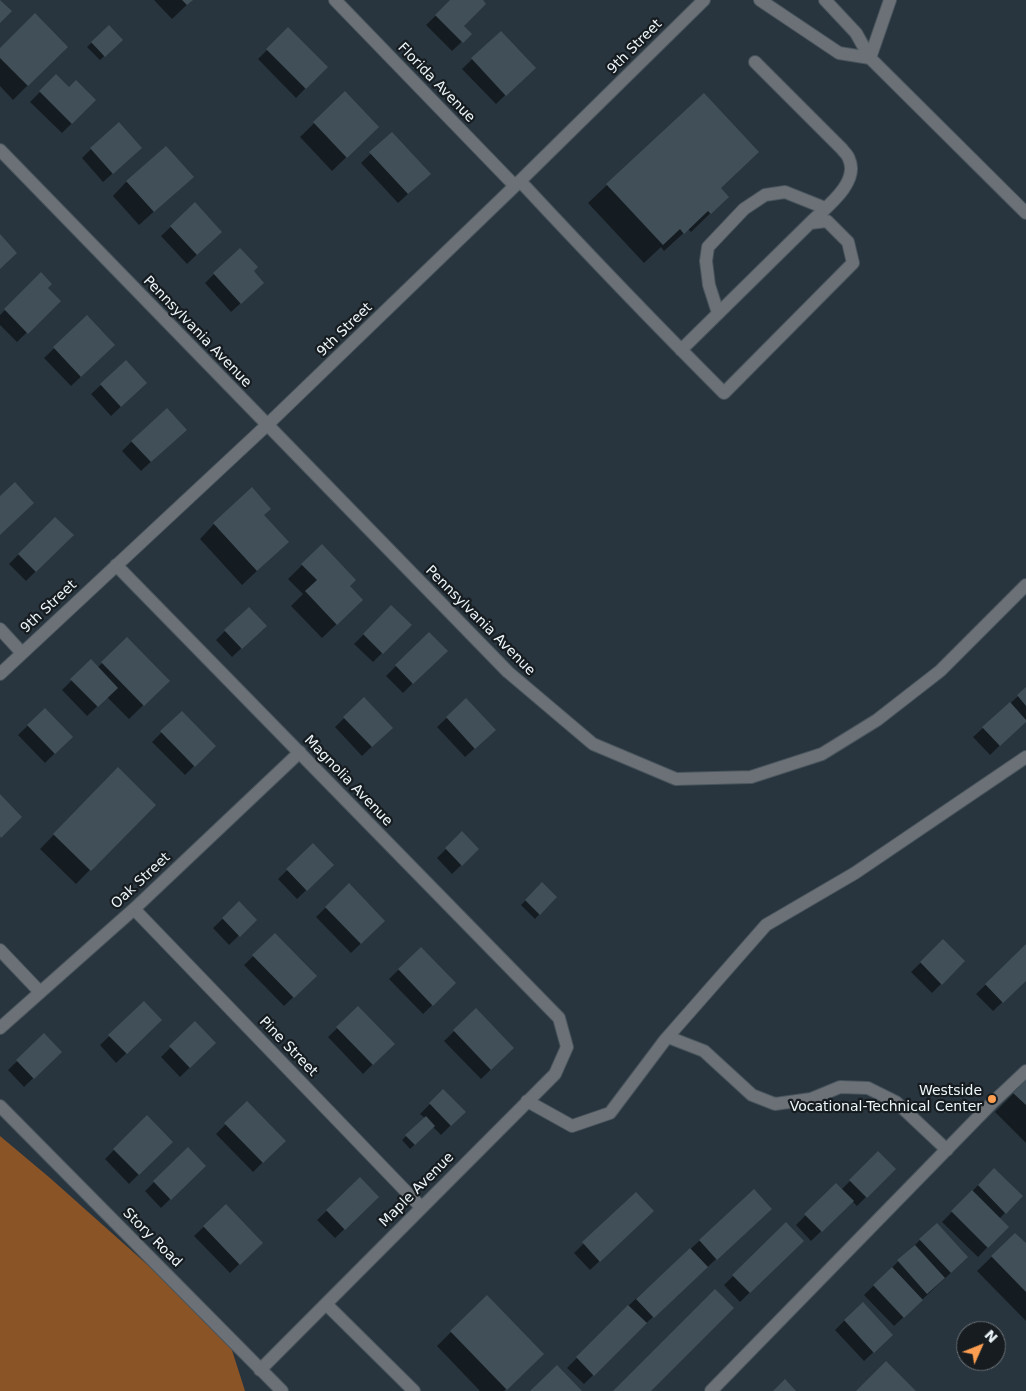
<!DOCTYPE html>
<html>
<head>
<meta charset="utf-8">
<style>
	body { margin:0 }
	#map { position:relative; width:1026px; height:1391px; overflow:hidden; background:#28353e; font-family:"DejaVu Sans",sans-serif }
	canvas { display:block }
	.north { position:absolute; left:956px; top:1321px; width:50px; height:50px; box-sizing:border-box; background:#161c20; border:1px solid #6c7378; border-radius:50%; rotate:46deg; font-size:14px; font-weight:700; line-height:20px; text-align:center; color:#edf6fb }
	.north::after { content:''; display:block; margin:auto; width:18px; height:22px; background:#fb9e51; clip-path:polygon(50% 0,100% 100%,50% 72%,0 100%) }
</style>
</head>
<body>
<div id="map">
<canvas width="1026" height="1391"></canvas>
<div class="north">N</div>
</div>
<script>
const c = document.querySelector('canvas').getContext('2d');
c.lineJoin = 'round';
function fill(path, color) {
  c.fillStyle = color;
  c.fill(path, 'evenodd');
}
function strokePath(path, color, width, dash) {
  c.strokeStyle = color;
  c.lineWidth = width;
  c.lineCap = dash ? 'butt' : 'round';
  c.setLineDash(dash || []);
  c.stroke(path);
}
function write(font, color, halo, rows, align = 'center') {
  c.font = font + ' "DejaVu Sans",sans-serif';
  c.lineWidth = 4.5;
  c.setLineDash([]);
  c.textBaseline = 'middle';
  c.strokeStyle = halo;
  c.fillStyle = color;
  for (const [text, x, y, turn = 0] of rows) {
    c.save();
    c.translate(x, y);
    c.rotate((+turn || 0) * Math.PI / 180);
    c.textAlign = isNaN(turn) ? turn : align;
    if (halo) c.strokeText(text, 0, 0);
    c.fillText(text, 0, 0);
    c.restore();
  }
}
const forest = new Path2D(`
	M 0,1136 L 50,1178 L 159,1275 L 230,1344 L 245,1391 L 0,1391 Z`);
const shadow = new Path2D(`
	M 154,0 L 192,0 L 172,19 Z
	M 452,0 L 481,0 L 462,26 L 470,34 L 452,51 L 426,25 Z
	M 109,26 L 121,40 L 100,60 L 87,47 Z
	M 288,29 L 326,67 L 296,98 L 258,59 Z
	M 500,32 L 524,77 L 496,104 L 462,69 Z
	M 66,47 L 13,100 L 0,86 L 0,50 Z
	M 56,76 L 69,88 L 95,100 L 62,133 L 30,102 Z
	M 345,93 L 363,141 L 332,171 L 300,137 Z
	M 392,133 L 420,183 L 398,203 L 361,163 Z
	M 91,149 L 131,157 L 103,182 L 82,158 Z
	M 192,177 L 139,225 L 113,196 L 127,181 Z
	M 607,185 L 720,189 L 727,197 L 691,232 L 688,229 L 664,251 L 661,247 L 644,263 L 588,203 Z
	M 195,204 L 211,241 L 187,264 L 161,236 Z
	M 252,271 L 253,292 L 231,312 L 205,283 L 214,274 Z
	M 41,274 L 46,288 L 59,301 L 17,342 L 0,325 L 0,315 Z
	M 87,317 L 104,355 L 71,386 L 44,358 Z
	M 126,362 L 136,392 L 111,416 L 91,394 Z
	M 175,439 L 141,471 L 122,451 L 132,441 Z
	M 263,515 L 273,556 L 242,585 L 200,539 L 214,524 Z
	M 55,518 L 72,535 L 26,581 L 9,564 Z
	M 302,565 L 348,586 L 347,614 L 322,638 L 291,606 L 303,594 L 288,579 Z
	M 391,607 L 410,625 L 373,662 L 354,644 Z
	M 248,608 L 265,626 L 232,657 L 216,640 Z
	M 429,633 L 446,650 L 403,693 L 386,676 Z
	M 127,639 L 168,681 L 129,719 L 107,697 L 87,716 L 62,690 L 91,661 L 97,668 Z
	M 1026,689 L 1026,720 L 990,755 L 973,737 Z
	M 364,699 L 391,728 L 362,756 L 335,727 Z
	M 466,700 L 484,740 L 465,757 L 437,727 Z
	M 45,709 L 71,737 L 45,763 L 18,735 Z
	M 182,712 L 214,746 L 185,775 L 152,742 Z
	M 118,769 L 154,805 L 76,884 L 40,849 Z
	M 462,833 L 478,849 L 452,874 L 437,858 Z
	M 313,845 L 332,865 L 297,899 L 278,879 Z
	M 542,884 L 555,897 L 535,919 L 521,905 Z
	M 349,885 L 384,921 L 351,953 L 316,917 Z
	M 239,903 L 255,920 L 229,945 L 213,928 Z
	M 275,935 L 315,976 L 284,1006 L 244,965 Z
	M 943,941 L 964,961 L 932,993 L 911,972 Z
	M 1026,946 L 1026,980 L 993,1011 L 976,994 Z
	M 421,948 L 455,983 L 423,1014 L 389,979 Z
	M 144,1003 L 161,1020 L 116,1063 L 100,1045 Z
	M 358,1008 L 393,1044 L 363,1074 L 328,1037 Z
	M 476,1010 L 513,1048 L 481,1079 L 444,1041 Z
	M 195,1023 L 215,1043 L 180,1077 L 161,1057 Z
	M 44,1035 L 60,1052 L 24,1087 L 8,1070 Z
	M 1026,1081 L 1026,1143 L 995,1112 Z
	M 443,1091 L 464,1112 L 441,1135 L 433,1127 L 410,1149 L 402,1140 L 425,1118 L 420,1114 Z
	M 247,1103 L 284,1141 L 253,1172 L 216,1134 Z
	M 147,1117 L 171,1142 L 129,1184 L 105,1159 Z
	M 188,1149 L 204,1166 L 161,1208 L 145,1191 Z
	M 878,1153 L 894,1169 L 857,1206 L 852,1201 L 811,1241 L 796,1225 L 836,1185 L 841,1190 Z
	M 994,1169 L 1022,1196 L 999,1219 L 1007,1227 L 978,1257 L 942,1222 Z
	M 360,1179 L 378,1197 L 335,1238 L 317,1220 Z
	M 754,1191 L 761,1218 L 643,1326 L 584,1384 L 567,1368 L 628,1306 Z
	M 636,1193 L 643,1220 L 590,1270 L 574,1253 Z
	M 226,1206 L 261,1243 L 230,1273 L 194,1236 Z
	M 786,1224 L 802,1241 L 740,1302 L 724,1285 Z
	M 1015,1234 L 1026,1245 L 1026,1321 L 977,1271 Z
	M 920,1240 L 957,1267 L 894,1326 L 864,1295 Z
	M 845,1320 L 882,1344 L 864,1361 L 835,1330 Z
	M 451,1332 L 542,1354 L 504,1391 L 480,1391 L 437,1346 Z`);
const building = new Path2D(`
	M 0,0 L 12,11 L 0,23 Z
	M 182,0 L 193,0 L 187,5 Z
	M 450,0 L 483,0 L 486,4 L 464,26 L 472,34 L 463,43 L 435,15 Z
	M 35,13 L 68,47 L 28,86 L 0,58 L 0,48 Z
	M 109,25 L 123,40 L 105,57 L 91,42 Z
	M 288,27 L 328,67 L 306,89 L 266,49 Z
	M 501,31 L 536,68 L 506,96 L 471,58 Z
	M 56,74 L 69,87 L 76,80 L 96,100 L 72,124 L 39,91 Z
	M 345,91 L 379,127 L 347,158 L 313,122 Z
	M 704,93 L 759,152 L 721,188 L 729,197 L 711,214 L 708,211 L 684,234 L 680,229 L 663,245 L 606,184 Z
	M 119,122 L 142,148 L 113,174 L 90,148 Z
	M 392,132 L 431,174 L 408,194 L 369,152 Z
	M 166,146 L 194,177 L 154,212 L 126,181 Z
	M 195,202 L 222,232 L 197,255 L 170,226 Z
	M 0,234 L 17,253 L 0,269 Z
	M 240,248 L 258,267 L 254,271 L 264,283 L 241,304 L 213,273 Z
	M 41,272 L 52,284 L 48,288 L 61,301 L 28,334 L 4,309 Z
	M 87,315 L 115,345 L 81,377 L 53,347 Z
	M 126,360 L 147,383 L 121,407 L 100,384 Z
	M 167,408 L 187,430 L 151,462 L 131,441 Z
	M 15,482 L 34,503 L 0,535 L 0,496 Z
	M 252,487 L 271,509 L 264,515 L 289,542 L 257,571 L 213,523 Z
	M 55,517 L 74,535 L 36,572 L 18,554 Z
	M 322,544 L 356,580 L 350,586 L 363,600 L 337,625 L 305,591 L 317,580 L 301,564 Z
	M 391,605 L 412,625 L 383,654 L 363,634 Z
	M 249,607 L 267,626 L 242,649 L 224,630 Z
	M 429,632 L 448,651 L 413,684 L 395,665 Z
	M 127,637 L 170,681 L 144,706 L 101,662 Z
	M 91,659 L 118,688 L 98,707 L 70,679 Z
	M 1026,687 L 1026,706 L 1017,695 Z
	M 364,697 L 393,728 L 372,747 L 343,717 Z
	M 466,698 L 496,730 L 475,749 L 446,717 Z
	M 1010,702 L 1026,720 L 1026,722 L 1000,746 L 982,727 Z
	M 45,708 L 73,737 L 55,754 L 27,725 Z
	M 182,711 L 216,746 L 195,767 L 160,731 Z
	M 118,767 L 156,805 L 91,871 L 53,834 Z
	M 0,794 L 22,817 L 1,838 L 0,836 Z
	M 462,831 L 479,849 L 462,866 L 445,848 Z
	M 313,843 L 334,865 L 307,891 L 286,869 Z
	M 542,882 L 557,897 L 540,915 L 525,900 Z
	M 349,883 L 385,921 L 361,944 L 325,907 Z
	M 239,901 L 257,920 L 240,937 L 222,918 Z
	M 275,933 L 317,976 L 294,998 L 252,955 Z
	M 943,939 L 965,961 L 942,985 L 920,962 Z
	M 1026,944 L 1026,981 L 1003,1003 L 985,984 Z
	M 421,947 L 456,983 L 433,1006 L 398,969 Z
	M 144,1001 L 162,1020 L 127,1054 L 108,1035 Z
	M 358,1006 L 395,1044 L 373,1065 L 336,1027 Z
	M 476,1008 L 514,1048 L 491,1070 L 453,1030 Z
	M 195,1021 L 216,1043 L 190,1068 L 169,1046 Z
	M 44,1033 L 62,1052 L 34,1079 L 16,1060 Z
	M 1026,1080 L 1026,1105 L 1013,1093 Z
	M 443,1089 L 466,1112 L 451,1126 L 429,1103 Z
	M 247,1101 L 286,1141 L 263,1163 L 224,1123 Z
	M 147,1115 L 173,1142 L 139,1175 L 113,1149 Z
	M 426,1116 L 435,1126 L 415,1145 L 405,1135 Z
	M 188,1147 L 206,1166 L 171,1200 L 153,1181 Z
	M 878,1151 L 896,1169 L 867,1198 L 849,1180 Z
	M 994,1168 L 1023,1196 L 1006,1214 L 978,1185 Z
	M 360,1177 L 379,1197 L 345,1230 L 326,1210 Z
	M 836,1183 L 854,1201 L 822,1232 L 804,1214 Z
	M 754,1189 L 772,1209 L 717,1260 L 699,1240 Z
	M 972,1190 L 1009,1227 L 988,1248 L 951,1211 Z
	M 636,1192 L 654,1211 L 600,1262 L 582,1242 Z
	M 226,1204 L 263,1243 L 240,1265 L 203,1226 Z
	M 786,1222 L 804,1241 L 750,1293 L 732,1275 Z
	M 937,1223 L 968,1257 L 951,1273 L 919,1239 Z
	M 1015,1233 L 1026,1243 L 1026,1292 L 991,1256 Z
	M 915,1245 L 945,1278 L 927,1294 L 897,1260 Z
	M 690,1248 L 708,1267 L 654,1318 L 636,1299 Z
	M 892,1267 L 923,1300 L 904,1318 L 873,1285 Z
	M 715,1289 L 734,1308 L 651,1391 L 613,1391 Z
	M 487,1295 L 544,1354 L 507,1390 L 450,1331 Z
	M 863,1302 L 893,1335 L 874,1353 L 844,1320 Z
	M 628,1305 L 647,1323 L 594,1376 L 576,1357 Z
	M 886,1361 L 916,1391 L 856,1391 Z
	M 557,1365 L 582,1391 L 530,1391 Z
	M 785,1379 L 796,1391 L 773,1391 Z`);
const minor = new Path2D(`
	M 335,0 L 515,186
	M 760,0 L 839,53 L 870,58
	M 825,0 L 856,33 L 870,58 L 1026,213
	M 870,58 L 890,0
	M 755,62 L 842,149 C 844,152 848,155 849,159 C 860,183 825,208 810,223
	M 0,150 L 508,672 L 593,744 L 676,779 L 751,777 L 822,754 L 877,720 L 940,671 L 1026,585
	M 520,181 C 587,253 655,324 724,393 L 853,263 L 848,242 L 827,221 L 810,223 L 681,350
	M 718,313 L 709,285 L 706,261 L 708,247 L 744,209 L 765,195 L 785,192 L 825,208
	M 116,565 L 559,1018 L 567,1047 L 555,1074 L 260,1370
	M 0,629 L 22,653
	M 0,674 L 267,425 L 520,181 L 704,0
	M 134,909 L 421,1207
	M 0,950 L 40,992
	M 0,1028 L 134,909 L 300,752
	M 668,1037 L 704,1051 L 752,1095 L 775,1104 L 811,1099 L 840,1087 L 868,1088 L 896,1102 L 947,1150
	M 527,1101 L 572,1126 L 610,1113 L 665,1040 L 766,925 L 855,873 L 1026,757
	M 0,1106 L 282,1391
	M 326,1304 L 414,1391
	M 711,1391 L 991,1104 L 1026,1071`);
const markers = [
	[992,1099,5,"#fb9e51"]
];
const streetNames = [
	["9th Street",635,47,-45],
	["Florida Avenue",436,83,46],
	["9th Street",345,330,-44],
	["Pennsylvania Avenue",197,332,46],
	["9th Street",49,607,-43],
	["Pennsylvania Avenue",480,621,45],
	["Magnolia Avenue",348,781,46],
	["Oak Street",141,881,-43],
	["Pine Street",288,1047,46],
	["Maple Avenue",417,1190,-45],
	["Story Road",152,1238,45]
];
const poiNames = [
	["Westside",982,1091],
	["Vocational-Technical Center",982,1107]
];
fill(forest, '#8b5427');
fill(shadow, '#0007');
fill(building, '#414f58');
strokePath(minor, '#48545c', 14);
strokePath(minor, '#6b7176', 12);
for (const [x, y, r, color] of markers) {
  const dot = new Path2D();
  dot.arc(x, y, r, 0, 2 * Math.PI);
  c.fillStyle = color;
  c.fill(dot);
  strokePath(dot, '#161c20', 2);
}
write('14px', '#edf6fb', '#161c20', streetNames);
write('14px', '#edf6fb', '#161c20', poiNames, 'right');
</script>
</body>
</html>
